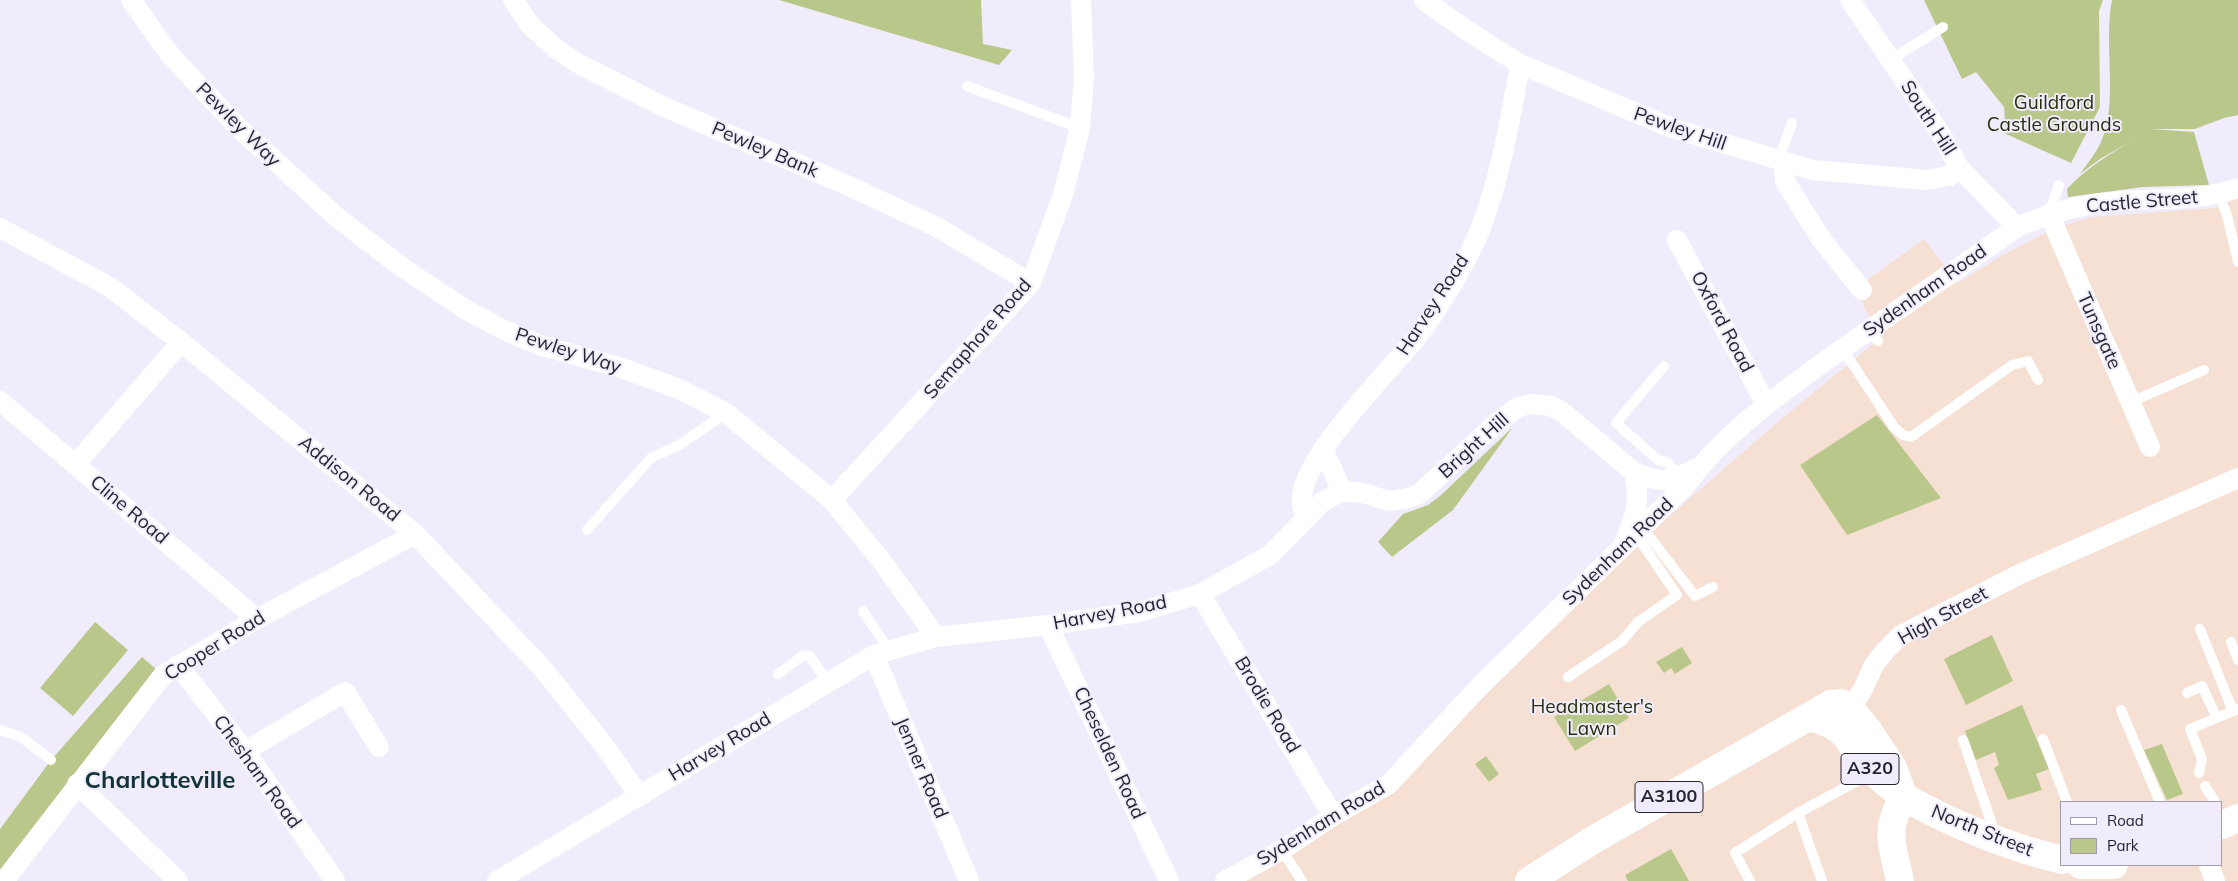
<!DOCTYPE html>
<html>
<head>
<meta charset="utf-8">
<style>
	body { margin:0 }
	#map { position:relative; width:2238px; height:881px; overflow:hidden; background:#f1ecfc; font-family:Mulish,sans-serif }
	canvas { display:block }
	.legend { position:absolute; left:2060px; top:801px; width:162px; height:65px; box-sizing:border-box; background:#f1ecfc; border:1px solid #a09ca9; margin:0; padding:6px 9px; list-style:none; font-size:15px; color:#26242c }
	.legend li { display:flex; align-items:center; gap:10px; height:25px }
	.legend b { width:25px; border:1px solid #a09ca9 }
</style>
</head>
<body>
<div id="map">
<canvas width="2238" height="881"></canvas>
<ul class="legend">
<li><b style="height:6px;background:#fff"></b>Road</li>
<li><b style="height:14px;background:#bac78b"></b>Park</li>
</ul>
</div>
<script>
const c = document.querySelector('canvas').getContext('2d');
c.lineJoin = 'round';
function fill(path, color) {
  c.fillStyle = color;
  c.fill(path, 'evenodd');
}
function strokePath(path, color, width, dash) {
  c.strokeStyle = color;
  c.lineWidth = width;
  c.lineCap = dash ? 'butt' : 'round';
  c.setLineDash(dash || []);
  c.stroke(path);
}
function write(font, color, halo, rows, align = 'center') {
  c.font = font + ' Mulish,sans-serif';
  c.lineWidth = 4;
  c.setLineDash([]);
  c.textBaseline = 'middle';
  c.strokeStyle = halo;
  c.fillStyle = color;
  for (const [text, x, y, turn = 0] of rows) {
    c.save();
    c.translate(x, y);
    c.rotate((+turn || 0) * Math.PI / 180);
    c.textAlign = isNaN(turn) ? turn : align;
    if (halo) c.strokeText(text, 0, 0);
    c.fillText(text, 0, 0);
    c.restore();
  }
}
const commercial = new Path2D(`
	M 2238,198 L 2238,881 L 1245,881 L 1388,793 L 1621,558 L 1779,421 L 1879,339 L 1856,288 L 1924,239 L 1958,283 L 2001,256 L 2055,228 L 2091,217 L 2215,208 ZM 2062,802 L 2222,802 L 2222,865 L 2062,865 Z`);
const green = new Path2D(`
	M 779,0 L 981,0 L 983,44 L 1012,50 L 999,65 Z
	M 1924,0 L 2103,0 L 2099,11 L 2100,107 L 2071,163 L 2006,134 L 2004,107 L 1976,72 L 1962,79 Z
	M 2112,0 L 2238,0 L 2238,115 L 2224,118 L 2195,129 L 2151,129 L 2194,132 L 2209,185 L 2143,187 L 2068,197 L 2067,189 C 2086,168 2110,154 2135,139 L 2100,159 L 2080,174 C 2087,164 2096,153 2101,142 C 2119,102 2103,44 2112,0 Z
	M 1877,415 L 1941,498 L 1847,535 L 1800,465 Z
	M 1513,427 L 1453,510 L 1392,557 L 1378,542 L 1403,514 L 1428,505 L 1440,496 Z
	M 95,622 L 128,650 L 73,716 L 40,688 Z
	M 1992,635 L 2013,681 L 1966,705 L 1944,659 Z
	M 1682,647 L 1692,663 L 1675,674 L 1671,668 L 1664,673 L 1656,662 Z
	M 142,657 L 163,675 L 0,881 L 0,829 L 51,760 Z
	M 1609,684 L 1629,718 L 1575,751 L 1554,717 Z
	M 2022,705 L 2049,769 L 2036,774 L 2042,790 L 2008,800 L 1994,768 L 1999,765 L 1995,752 L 1976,760 L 1965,731 Z
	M 2162,744 L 2183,794 L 2167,800 L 2144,750 Z
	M 1486,756 L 1499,774 L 1489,782 L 1475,764 Z
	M 1671,849 L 1689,881 L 1628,881 L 1625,875 Z`);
const lane = new Path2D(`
	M 1890,60 L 1943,27
	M 967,86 L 1080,128
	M 1778,161 L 1792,123
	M 2219,195 L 2227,215 L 2238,262
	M 2049,214 L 2059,185
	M 1869,330 L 1878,341
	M 1842,348 L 1894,427 L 1903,435 L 1911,437 L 2012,365 L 2028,361 L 2038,380
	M 1664,366 L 1616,423 L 1658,460 L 1667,462 L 1679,477
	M 2131,402 L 2204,370
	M 1642,527 L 1695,596 L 1713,587
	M 587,530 L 651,458 L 679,445 L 726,413
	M 863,611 L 890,651
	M 2200,629 L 2233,711
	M 2231,642 L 2238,660
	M 778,674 L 804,655 L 810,656 L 828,683
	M 1568,677 L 1622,641 L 1638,622 L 1677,595 L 1635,533
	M 2187,693 L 2202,686 L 2217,718
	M 2121,710 L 2160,802
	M 0,730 L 21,737 L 51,760
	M 2043,739 L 2067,802
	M 1963,740 L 1996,836
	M 2199,773 L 2202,759 L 2190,729 L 2238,709
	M 2205,786 L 2215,802
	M 1798,813 L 1822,881
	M 1282,850 L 1302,881
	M 1750,881 L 1735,853 L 1798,813 L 1872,773`);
const street = new Path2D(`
	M 131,0 L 171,56 L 240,129 L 339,219 L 403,268 L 463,308 L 504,330 L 539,345 L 622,368 L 679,389 L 726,413 L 832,500 L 884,564 L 936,637
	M 513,0 L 531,26 L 555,48 L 579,64 L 662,106 L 838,181 L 935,226 L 1031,283
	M 1424,0 L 1466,30 L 1520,64 L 1672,128 L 1813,170 L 1927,180 L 1949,176 L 1960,169
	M 1850,0 L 1942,136 L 1960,169 L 2017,227
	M 1784,162 L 1785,181 L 1821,239 L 1862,290
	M 2049,214 L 2150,447
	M 0,228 L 110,287 L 181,342 L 415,534 L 543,669 L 599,739 L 640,796
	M 1677,240 L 1766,404
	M 0,401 L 257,619
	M 1323,449 L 1342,491
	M 75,465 L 181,342
	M 1634,472 C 1662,485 1670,481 1697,468
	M 832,500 L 1031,283 L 1063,194 L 1080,128 L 1084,77 L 1081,0
	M 1306,517 C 1303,509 1301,504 1302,495 C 1307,454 1384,376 1412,343 C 1437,313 1472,255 1484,219 C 1502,169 1511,115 1520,64
	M 1200,594 L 1333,816
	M 1048,625 L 1169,881
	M 874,655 L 969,881
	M 178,665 L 245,751 L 335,881
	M 1850,708 L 1862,691 L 1874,665 L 1885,651 L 1901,635 L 2020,574 L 2238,478
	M 245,751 L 345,692 L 379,747
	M 77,784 L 178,881
	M 2209,865 L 2215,881
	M 4,881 L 163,675 L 257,619 L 415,534
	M 497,881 L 874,655 L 936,637 L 1048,625 L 1139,612 L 1200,594 L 1270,555 L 1322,502 L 1342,491 L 1363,493 L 1389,501 L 1409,498 L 1419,494 L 1498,422 L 1518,407 L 1532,404 L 1551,406 L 1561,411 L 1634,472 C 1642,504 1634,519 1622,548
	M 1225,881 L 1282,850 L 1333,816 L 1389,784 L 1481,685 L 1685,486 C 1720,438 1770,401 1817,367 C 1883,319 1951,274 2017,227 C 2044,216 2072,206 2101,203 C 2146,197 2195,203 2238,188`);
const secondary = new Path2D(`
	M 1904,797 C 1954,825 2005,846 2062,860
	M 2222,825 L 2238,818
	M 2081,865 L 2114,865`);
const primary = new Path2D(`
	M 1811,717 L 1832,725 L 1843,733 L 1873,772 L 1902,796
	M 1529,881 L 1593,840 L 1831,704 L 1841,703 L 1850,708 L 1868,730 L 1893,768 L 1904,797
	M 1900,881 C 1893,846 1883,830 1904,797`);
const shields = [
	[1870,769,58],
	[1669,797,68]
];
const shieldNames = [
	["A320",1870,769],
	["A3100",1669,797]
];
const parkNames = [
	["Guildford",2054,103],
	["Castle Grounds",2054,125],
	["Headmaster's",1592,707],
	["Lawn",1592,729]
];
const streetNames = [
	["South Hill",1928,118,57],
	["Pewley Way",238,125,45],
	["Pewley Hill",1680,129,19],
	["Pewley Bank",765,150,23],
	["Castle Street",2142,202,-5],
	["Sydenham Road",1925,291,-35],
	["Harvey Road",1433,305,-57],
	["Oxford Road",1722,322,62],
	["Tunsgate",2099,331,66],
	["Semaphore Road",978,339,-49],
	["Pewley Way",568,351,18],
	["Bright Hill",1474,446,-42],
	["Addison Road",349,479,39],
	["Cline Road",129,510,40],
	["Sydenham Road",1618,552,-44],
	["Harvey Road",1110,613,-11],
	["High Street",1943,616,-29],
	["Cooper Road",215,646,-32],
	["Brodie Road",1267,705,59],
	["Harvey Road",720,747,-31],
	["Cheselden Road",1109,753,65],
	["Jenner Road",921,768,67],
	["Chesham Road",257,772,54],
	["Sydenham Road",1321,824,-31],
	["North Street",1982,831,22]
];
const districtNames = [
	["Charlotteville",160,781]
];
fill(commercial, '#f6e0d3');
fill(green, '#bac78b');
strokePath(lane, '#fff', 10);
strokePath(street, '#fff', 20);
strokePath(secondary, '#fff', 28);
strokePath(primary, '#fff', 28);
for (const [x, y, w] of shields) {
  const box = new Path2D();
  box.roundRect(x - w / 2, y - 15.5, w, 31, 4);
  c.fillStyle = '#f1ecfc';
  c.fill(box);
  strokePath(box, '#26242c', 1);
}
write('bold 18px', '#26242c', null, shieldNames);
write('19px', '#282e0c', '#f1ecfc', parkNames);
write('19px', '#26242c', '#f1ecfc', streetNames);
write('bold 24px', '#123339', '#f1ecfc', districtNames);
</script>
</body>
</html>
